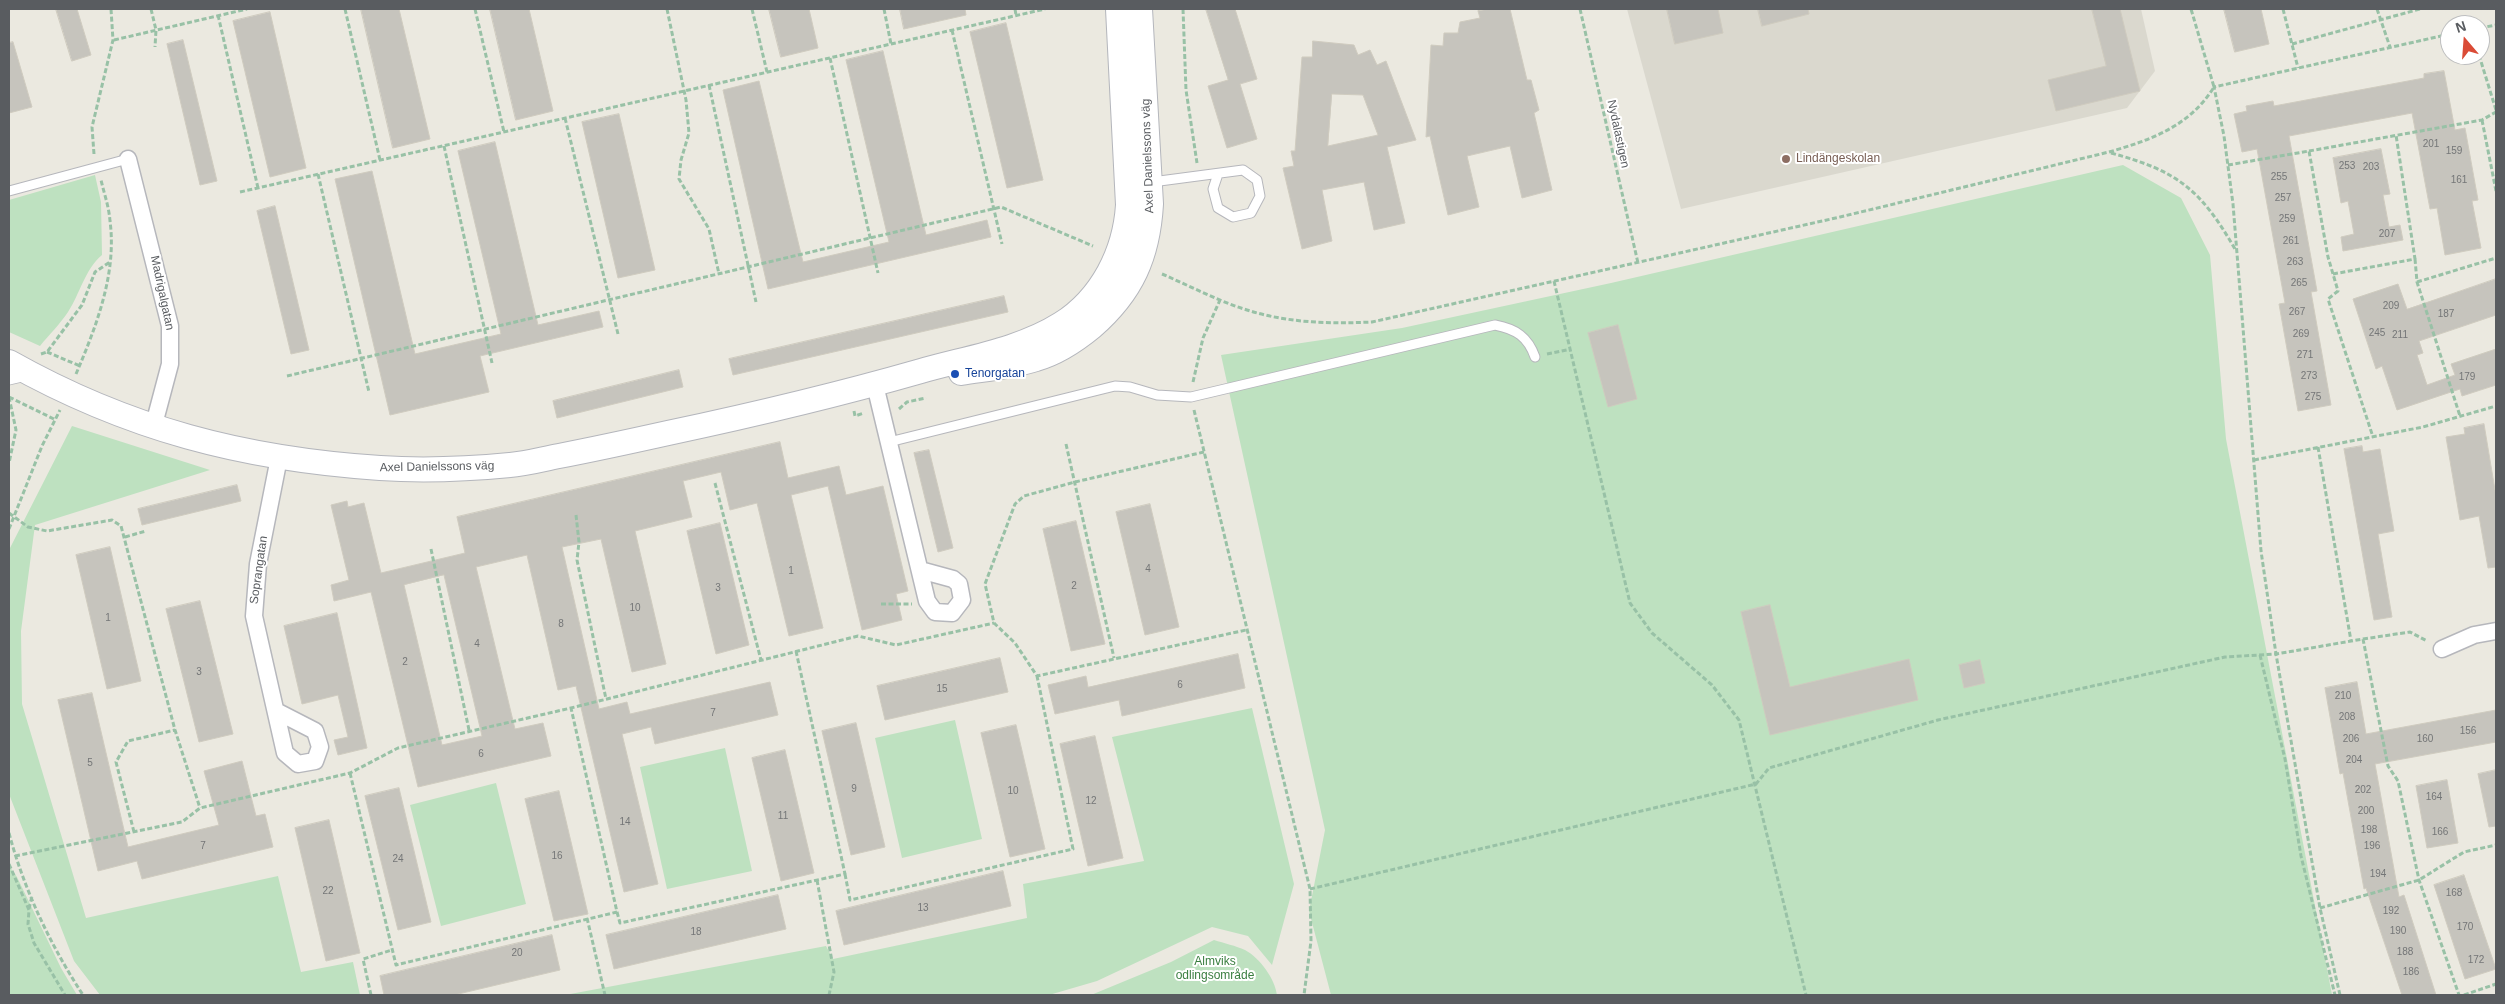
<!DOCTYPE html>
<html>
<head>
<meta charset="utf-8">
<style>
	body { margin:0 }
	#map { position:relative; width:2505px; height:1004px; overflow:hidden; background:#ebe9e0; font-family:Arial,sans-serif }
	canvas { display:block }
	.frame { position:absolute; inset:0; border:10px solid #595c60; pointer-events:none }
	.north { position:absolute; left:2440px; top:15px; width:50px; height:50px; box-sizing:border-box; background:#fff; border:1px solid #bdbebf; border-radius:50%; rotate:342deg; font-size:14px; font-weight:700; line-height:20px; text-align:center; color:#595c60 }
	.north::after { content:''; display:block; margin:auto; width:18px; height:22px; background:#da4b36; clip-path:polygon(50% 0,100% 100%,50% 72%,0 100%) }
</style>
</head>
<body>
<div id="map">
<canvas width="2505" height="1004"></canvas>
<div class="frame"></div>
<div class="north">N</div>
</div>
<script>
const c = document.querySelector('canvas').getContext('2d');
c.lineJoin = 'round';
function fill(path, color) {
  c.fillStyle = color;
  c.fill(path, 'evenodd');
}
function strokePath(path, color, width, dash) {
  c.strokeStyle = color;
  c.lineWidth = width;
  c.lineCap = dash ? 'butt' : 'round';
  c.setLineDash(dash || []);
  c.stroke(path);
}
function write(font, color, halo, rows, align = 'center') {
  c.font = font + ' Arial,sans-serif';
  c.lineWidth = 4;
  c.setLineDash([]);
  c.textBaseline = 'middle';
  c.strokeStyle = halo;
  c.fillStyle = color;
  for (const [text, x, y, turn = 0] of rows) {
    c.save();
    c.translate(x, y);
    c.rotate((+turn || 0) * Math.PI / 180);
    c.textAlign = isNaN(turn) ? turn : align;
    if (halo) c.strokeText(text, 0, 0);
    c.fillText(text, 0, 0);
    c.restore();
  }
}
const education = new Path2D(`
	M 1627,9 L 2141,9 L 2155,71 L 2127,108 L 1681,209 Z`);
const green = new Path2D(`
	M 2123,165 L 2181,198 L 2210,255 L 2226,439 L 2332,995 L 1331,995 L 1309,911 L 1325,830 L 1221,355 L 1402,328 L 1611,283 Z
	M 95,175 L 101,202 L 102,255 C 85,269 80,294 68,312 C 60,324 49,335 40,346 L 9,332 L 9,200 Z
	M 72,426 L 210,470 L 35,525 L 21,631 L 22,704 L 86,918 L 278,876 L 301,972 L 353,962 L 360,995 L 100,995 L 74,961 L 9,794 L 9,550 Z
	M 1252,708 L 1294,884 L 1272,965 L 1248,936 L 1212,927 L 1097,981 L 1049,995 L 565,995 L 826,946 L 833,959 L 1027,918 L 1023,884 L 1144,861 L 1112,737 Z
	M 955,720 L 982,839 L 902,858 L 875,738 Z
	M 725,748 L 752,871 L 667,889 L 640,767 Z
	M 496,783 L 526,904 L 441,926 L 410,805 Z
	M 9,866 L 17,877 L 61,968 L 77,995 L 9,995 Z
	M 1214,940 C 1224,943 1236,946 1245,950 C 1260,958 1275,979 1277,995 L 1091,995 L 1171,962 Z`);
const building = new Path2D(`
	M 56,9 L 77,9 L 91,55 L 72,61 Z
	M 361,9 L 399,9 L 430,139 L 393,148 Z
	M 490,9 L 529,9 L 553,111 L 516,120 Z
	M 769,9 L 809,9 L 818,48 L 781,57 Z
	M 900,9 L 965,9 L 966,15 L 904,29 Z
	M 1206,9 L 1235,9 L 1257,79 L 1240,84 L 1257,139 L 1227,148 L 1208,86 L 1228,80 Z
	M 1489,9 L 1510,9 L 1527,80 L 1531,80 L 1539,110 L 1534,113 L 1552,190 L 1522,198 L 1510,146 L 1467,156 L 1479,207 L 1448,215 L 1430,136 L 1426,137 L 1431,45 L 1443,46 L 1444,33 L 1458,33 L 1460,22 L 1480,18 L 1478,11 Z
	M 1667,9 L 1718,9 L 1723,33 L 1675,44 Z
	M 1758,9 L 1808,9 L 1809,14 L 1762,26 Z
	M 2092,9 L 2120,9 L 2140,91 L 2056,111 L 2048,80 L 2106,66 Z
	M 2224,9 L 2261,9 L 2269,44 L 2235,52 Z
	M 270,12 L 306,168 L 270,177 L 233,21 Z
	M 1006,23 L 1043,180 L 1007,188 L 970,32 Z
	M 183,40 L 217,181 L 200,185 L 167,44 Z
	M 1313,41 L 1354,45 L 1358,55 L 1370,50 L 1377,65 L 1386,61 L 1416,140 L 1387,147 L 1405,223 L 1374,230 L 1364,182 L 1322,190 L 1332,241 L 1302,249 L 1283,168 L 1294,166 L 1291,151 L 1295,151 L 1302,57 L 1312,57 ZM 1332,94 L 1363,95 L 1378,135 L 1328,146 Z
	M 13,42 L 32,107 L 9,113 L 9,43 Z
	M 883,51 L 926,235 L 987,220 L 991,237 L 768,289 L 723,90 L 759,81 L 803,262 L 889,242 L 846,60 Z
	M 2444,71 L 2455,130 L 2465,128 L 2478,200 L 2472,201 L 2481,248 L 2445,255 L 2437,208 L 2430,209 L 2412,113 L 2289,136 L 2317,291 L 2311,292 L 2331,405 L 2298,411 L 2279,304 L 2285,303 L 2257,149 L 2242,152 L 2234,114 L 2247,111 L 2246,106 L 2273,101 L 2274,106 L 2424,78 L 2424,74 Z
	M 619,114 L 655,270 L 618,278 L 582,122 Z
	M 495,142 L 538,325 L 599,311 L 603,327 L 480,356 L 489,392 L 390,415 L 335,179 L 372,171 L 415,354 L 501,334 L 458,151 Z
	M 2381,149 L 2390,194 L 2383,195 L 2389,227 L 2400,225 L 2403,240 L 2343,251 L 2341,237 L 2354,234 L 2348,201 L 2341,203 L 2333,158 Z
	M 275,206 L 309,350 L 291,354 L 257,211 Z
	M 2496,279 L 2496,315 L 2419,341 L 2423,353 L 2417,355 L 2427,385 L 2455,375 L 2451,364 L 2496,349 L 2496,385 L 2462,396 L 2460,389 L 2397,410 L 2382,366 L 2376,369 L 2353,299 L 2398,284 L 2407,309 Z
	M 1004,296 L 1008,312 L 733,375 L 729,359 Z
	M 1618,325 L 1637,399 L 1608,407 L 1588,333 Z
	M 679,370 L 683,387 L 557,418 L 553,401 Z
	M 2484,424 L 2496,496 L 2496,567 L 2488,568 L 2479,516 L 2460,520 L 2446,437 L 2465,434 L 2464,428 Z
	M 780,442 L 788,478 L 839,466 L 846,495 L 883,486 L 908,591 L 896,594 L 902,620 L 862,630 L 828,486 L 791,495 L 823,628 L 789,636 L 757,503 L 730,510 L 721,472 L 683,481 L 692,517 L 635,531 L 666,664 L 632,672 L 601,539 L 562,547 L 599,709 L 627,702 L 630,714 L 770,682 L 778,715 L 655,744 L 651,727 L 622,734 L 658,884 L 624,892 L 576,686 L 558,690 L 527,555 L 476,567 L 515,729 L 543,723 L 551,756 L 418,787 L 371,592 L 334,601 L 331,585 L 349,580 L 331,505 L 347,501 L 348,507 L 364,503 L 381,573 L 465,553 L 457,517 ZM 444,575 L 482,736 L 442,745 L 404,585 Z
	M 2362,446 L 2363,452 L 2380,449 L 2394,531 L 2378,534 L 2392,617 L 2374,620 L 2344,449 Z
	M 929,450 L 953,548 L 938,552 L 914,453 Z
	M 237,485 L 241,501 L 142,525 L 138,509 Z
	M 1150,504 L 1179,627 L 1145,635 L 1116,512 Z
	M 1076,521 L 1105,644 L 1071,651 L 1043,529 Z
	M 720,523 L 749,645 L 716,654 L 687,531 Z
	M 110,547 L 141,681 L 107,689 L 76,555 Z
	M 200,601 L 233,734 L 199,742 L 166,609 Z
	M 1770,605 L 1790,687 L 1909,659 L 1918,700 L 1770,735 L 1741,612 Z
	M 337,613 L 367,748 L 338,755 L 334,740 L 348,737 L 338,695 L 302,704 L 284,626 Z
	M 1238,654 L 1245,688 L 1122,716 L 1119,700 L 1055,714 L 1048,685 L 1086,676 L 1088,687 Z
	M 1000,658 L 1008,692 L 885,720 L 877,686 Z
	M 1980,660 L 1985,683 L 1964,688 L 1959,665 Z
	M 2357,682 L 2366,734 L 2496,710 L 2496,742 L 2375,764 L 2399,897 L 2404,895 L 2436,995 L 2402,995 L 2366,888 L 2364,889 L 2343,773 L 2340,774 L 2325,688 Z
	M 92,693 L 128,847 L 219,825 L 204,771 L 242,761 L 256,816 L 265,814 L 273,847 L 142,879 L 137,861 L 98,871 L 58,700 Z
	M 856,723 L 885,847 L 851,855 L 822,731 Z
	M 1016,725 L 1045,849 L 1010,857 L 981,733 Z
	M 1095,736 L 1123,858 L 1088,866 L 1060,744 Z
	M 785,750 L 814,873 L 781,881 L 752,758 Z
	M 2496,770 L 2496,826 L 2489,827 L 2478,774 Z
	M 2447,780 L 2458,843 L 2427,848 L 2416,786 Z
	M 399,788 L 431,922 L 398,930 L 365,796 Z
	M 559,791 L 588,914 L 554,921 L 525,799 Z
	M 329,820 L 360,953 L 326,961 L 295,828 Z
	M 1003,871 L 1011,906 L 844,945 L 836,911 Z
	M 2464,875 L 2496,969 L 2465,979 L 2434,885 Z
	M 778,895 L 786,929 L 614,969 L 606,935 Z
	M 552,935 L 560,970 L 454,995 L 384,995 L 380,976 Z`);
const path = new Path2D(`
	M 151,9 L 156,30 L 155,47
	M 345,9 L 380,160
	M 475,9 L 504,132
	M 667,9 L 686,100 L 689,133 L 681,160 L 679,179 L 709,229 L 719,274
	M 752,9 L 767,72
	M 884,9 L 891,44
	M 1015,9 L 1016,15
	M 1183,9 L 1186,90 L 1197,163
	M 1580,9 L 1638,263
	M 2283,9 L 2298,68
	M 2377,9 L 2390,47
	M 218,15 L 258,188
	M 2480,28 L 2496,25
	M 952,30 L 1002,244
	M 114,40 L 247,9
	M 2292,44 L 2420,9
	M 2479,55 L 2496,110
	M 830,58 L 878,273
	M 709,85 L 756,302
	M 565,118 L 618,334
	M 2482,120 L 2496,191
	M 444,146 L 492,363
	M 2309,151 L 2482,120 L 2496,112
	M 2111,153 C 2178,171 2201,190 2235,249
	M 94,154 L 92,127 L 113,40 L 111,9
	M 2228,165 L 2309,151 L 2328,257 L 2338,291 L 2328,299 L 2373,437
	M 318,174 L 369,392
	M 240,192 L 1045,9
	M 2415,259 L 2417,282 L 2460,416
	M 1162,274 C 1190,286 1218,301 1247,310 C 1288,323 1330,324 1372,322 L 1840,217 L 2109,152 C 2151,140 2190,126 2214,87 L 2191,9
	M 2333,274 L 2415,259 L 2396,135
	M 1554,281 L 1630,603 L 1652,633 L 1712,685 L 1739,720 L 1806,995
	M 2417,282 L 2496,258
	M 47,352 L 80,366
	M 41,354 L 47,352 L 82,305 L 95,272 L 110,262
	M 1547,354 L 1571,349
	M 76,374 C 96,327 117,274 110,221 C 109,207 104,193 101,180
	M 287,376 L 1001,207 L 1093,246
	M 1193,382 L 1203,338 L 1220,300
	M 9,397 L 16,430 L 9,463
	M 9,397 L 56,420
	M 899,409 L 907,402 L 926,398
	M 1194,410 L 1310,889 L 1311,941 L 1304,995
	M 854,411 L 855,416 L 864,413
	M 1066,444 L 1114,658
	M 2318,447 L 2351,641
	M 1204,452 L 1075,482 L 1024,496 L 1015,504 L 985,584 L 994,623 L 1015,643 L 1037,676 L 1246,630
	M 2254,460 L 2423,427 L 2496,406
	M 715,483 L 761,660
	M 9,513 L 28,527 L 47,531 L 112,520 L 121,526 L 175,730 L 200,808
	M 576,515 L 579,542 L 577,560 L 606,699
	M 9,529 L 42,446 L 60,410
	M 125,537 L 146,531
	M 431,549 L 469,730
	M 881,604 L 912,604
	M 2363,639 L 2410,632 L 2427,641
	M 2260,655 L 2285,759 L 2301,856 L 2335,995
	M 350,773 L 396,965 L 617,912 L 571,708
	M 134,832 L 116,762 L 128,741 L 175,730
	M 9,833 C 24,890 51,946 83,995
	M 15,856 L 182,822 L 200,808 L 350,773 L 398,748 L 571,708 L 858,636 L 896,645 L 994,623
	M 9,864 L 29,910 L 28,924 L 34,943 L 65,995
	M 845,874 L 850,900 L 1073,849 L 1037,676
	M 817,880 L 834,972 L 829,995
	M 1310,889 L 1756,784 L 1769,768 L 1938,720 L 2225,657 L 2276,654 L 2363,639 L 2388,766 L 2398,781 L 2419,880 L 2459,995
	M 2320,908 L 2419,880 L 2464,852 L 2496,845
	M 29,909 L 32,896
	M 617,912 L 620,923 L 845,874 L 796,651
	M 587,918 L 605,995
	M 371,995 L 363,959 L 392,950
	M 2340,995 L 2320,908 L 2276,654 L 2261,551 L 2233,204 L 2224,136 L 2214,87 L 2450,34
	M 2464,995 L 2496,984`);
const lane = new Path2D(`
	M 1152,182 L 1243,170 L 1257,180 L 1260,196 L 1251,213 L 1233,217 L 1218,208 L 1213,189 L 1218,174
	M 9,191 L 128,159
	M 9,380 L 26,376
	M 889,442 L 1115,386 L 1130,387 L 1157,395 L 1191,397 L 1495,325 C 1516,329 1528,337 1535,357`);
const street = new Path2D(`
	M 128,159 L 170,326 L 170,364 L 153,428
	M 875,385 L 927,601 L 935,612 L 952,613 L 962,600 L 959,584 L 953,579 L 920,570
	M 2442,649 L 2474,635 L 2496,631
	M 276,711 L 315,731 L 320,747 L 315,761 L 298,764 L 285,753 L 254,616 L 258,564 L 279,458`);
const secondary = new Path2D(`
	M 9,362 C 128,429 244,459 380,468 C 423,471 468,469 510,465 C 526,464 543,459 559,456 C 595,449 632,441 668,433 C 753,415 837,395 921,371 C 966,358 1020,350 1061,324 C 1102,298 1125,252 1128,205 L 1118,9
	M 961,373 C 986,369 1012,367 1036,359 C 1057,353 1075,341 1092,327 C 1132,292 1148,256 1151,204 L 1140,9`);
const markers = [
	[1786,159,5,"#8d6e63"],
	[955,374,5,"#1a4fb4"]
];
const numberNames = [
	["201",2431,144],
	["159",2454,151],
	["253",2347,166],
	["203",2371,167],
	["255",2279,177],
	["161",2459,180],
	["257",2283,198],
	["259",2287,219],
	["207",2387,234],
	["261",2291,241],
	["263",2295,262],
	["265",2299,283],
	["209",2391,306],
	["267",2297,312],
	["187",2446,314],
	["245",2377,333],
	["269",2301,334],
	["211",2400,335],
	["271",2305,355],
	["273",2309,376],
	["179",2467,377],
	["275",2313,397],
	["4",1148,569],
	["1",791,571],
	["2",1074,586],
	["3",718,588],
	["10",635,608],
	["1",108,618],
	["8",561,624],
	["4",477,644],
	["2",405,662],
	["3",199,672],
	["6",1180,685],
	["15",942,689],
	["210",2343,696],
	["7",713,713],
	["208",2347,717],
	["156",2468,731],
	["206",2351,739],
	["160",2425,739],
	["6",481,754],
	["204",2354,760],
	["5",90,763],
	["9",854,789],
	["202",2363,790],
	["10",1013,791],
	["164",2434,797],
	["12",1091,801],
	["200",2366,811],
	["11",783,816],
	["14",625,822],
	["198",2369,830],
	["166",2440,832],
	["7",203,846],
	["196",2372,846],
	["16",557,856],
	["24",398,859],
	["194",2378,874],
	["22",328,891],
	["168",2454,893],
	["13",923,908],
	["192",2391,911],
	["170",2465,927],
	["190",2398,931],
	["18",696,932],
	["188",2405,952],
	["20",517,953],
	["172",2476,960],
	["186",2411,972]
];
const streetNames = [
	["Nydalastigen",1618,134,78],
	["Axel Danielssons väg",1148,156,-92],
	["Madrigalgatan",162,293,78],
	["Axel Danielssons väg",437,467,-1],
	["Soprangatan",259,570,-82]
];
const educationNames = [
	["Lindängeskolan",1796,159]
];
const transitNames = [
	["Tenorgatan",965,374]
];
const parkNames = [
	["Almviks",1215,962],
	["odlingsområde",1215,976]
];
fill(education, '#dad8ce');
fill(green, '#bee1c0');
fill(building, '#c6c4bd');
strokePath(building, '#cfcbbf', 1);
strokePath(lane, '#b6b7bc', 11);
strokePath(street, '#b6b7bc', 19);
strokePath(secondary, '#b4b6bc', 26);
strokePath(path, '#98c1a6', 3, [5, 2.5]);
strokePath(lane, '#fff', 9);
strokePath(street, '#fff', 16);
strokePath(secondary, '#fff', 24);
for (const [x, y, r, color] of markers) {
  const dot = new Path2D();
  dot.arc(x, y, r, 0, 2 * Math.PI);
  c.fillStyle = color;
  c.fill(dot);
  strokePath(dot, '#fff', 2);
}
write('10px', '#747677', null, numberNames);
write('12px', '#595c60', '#fff', streetNames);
write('12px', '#785e54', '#fff', educationNames, 'left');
write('12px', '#164399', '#fff', transitNames, 'left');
write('12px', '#3a7e40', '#fff', parkNames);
</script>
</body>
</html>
